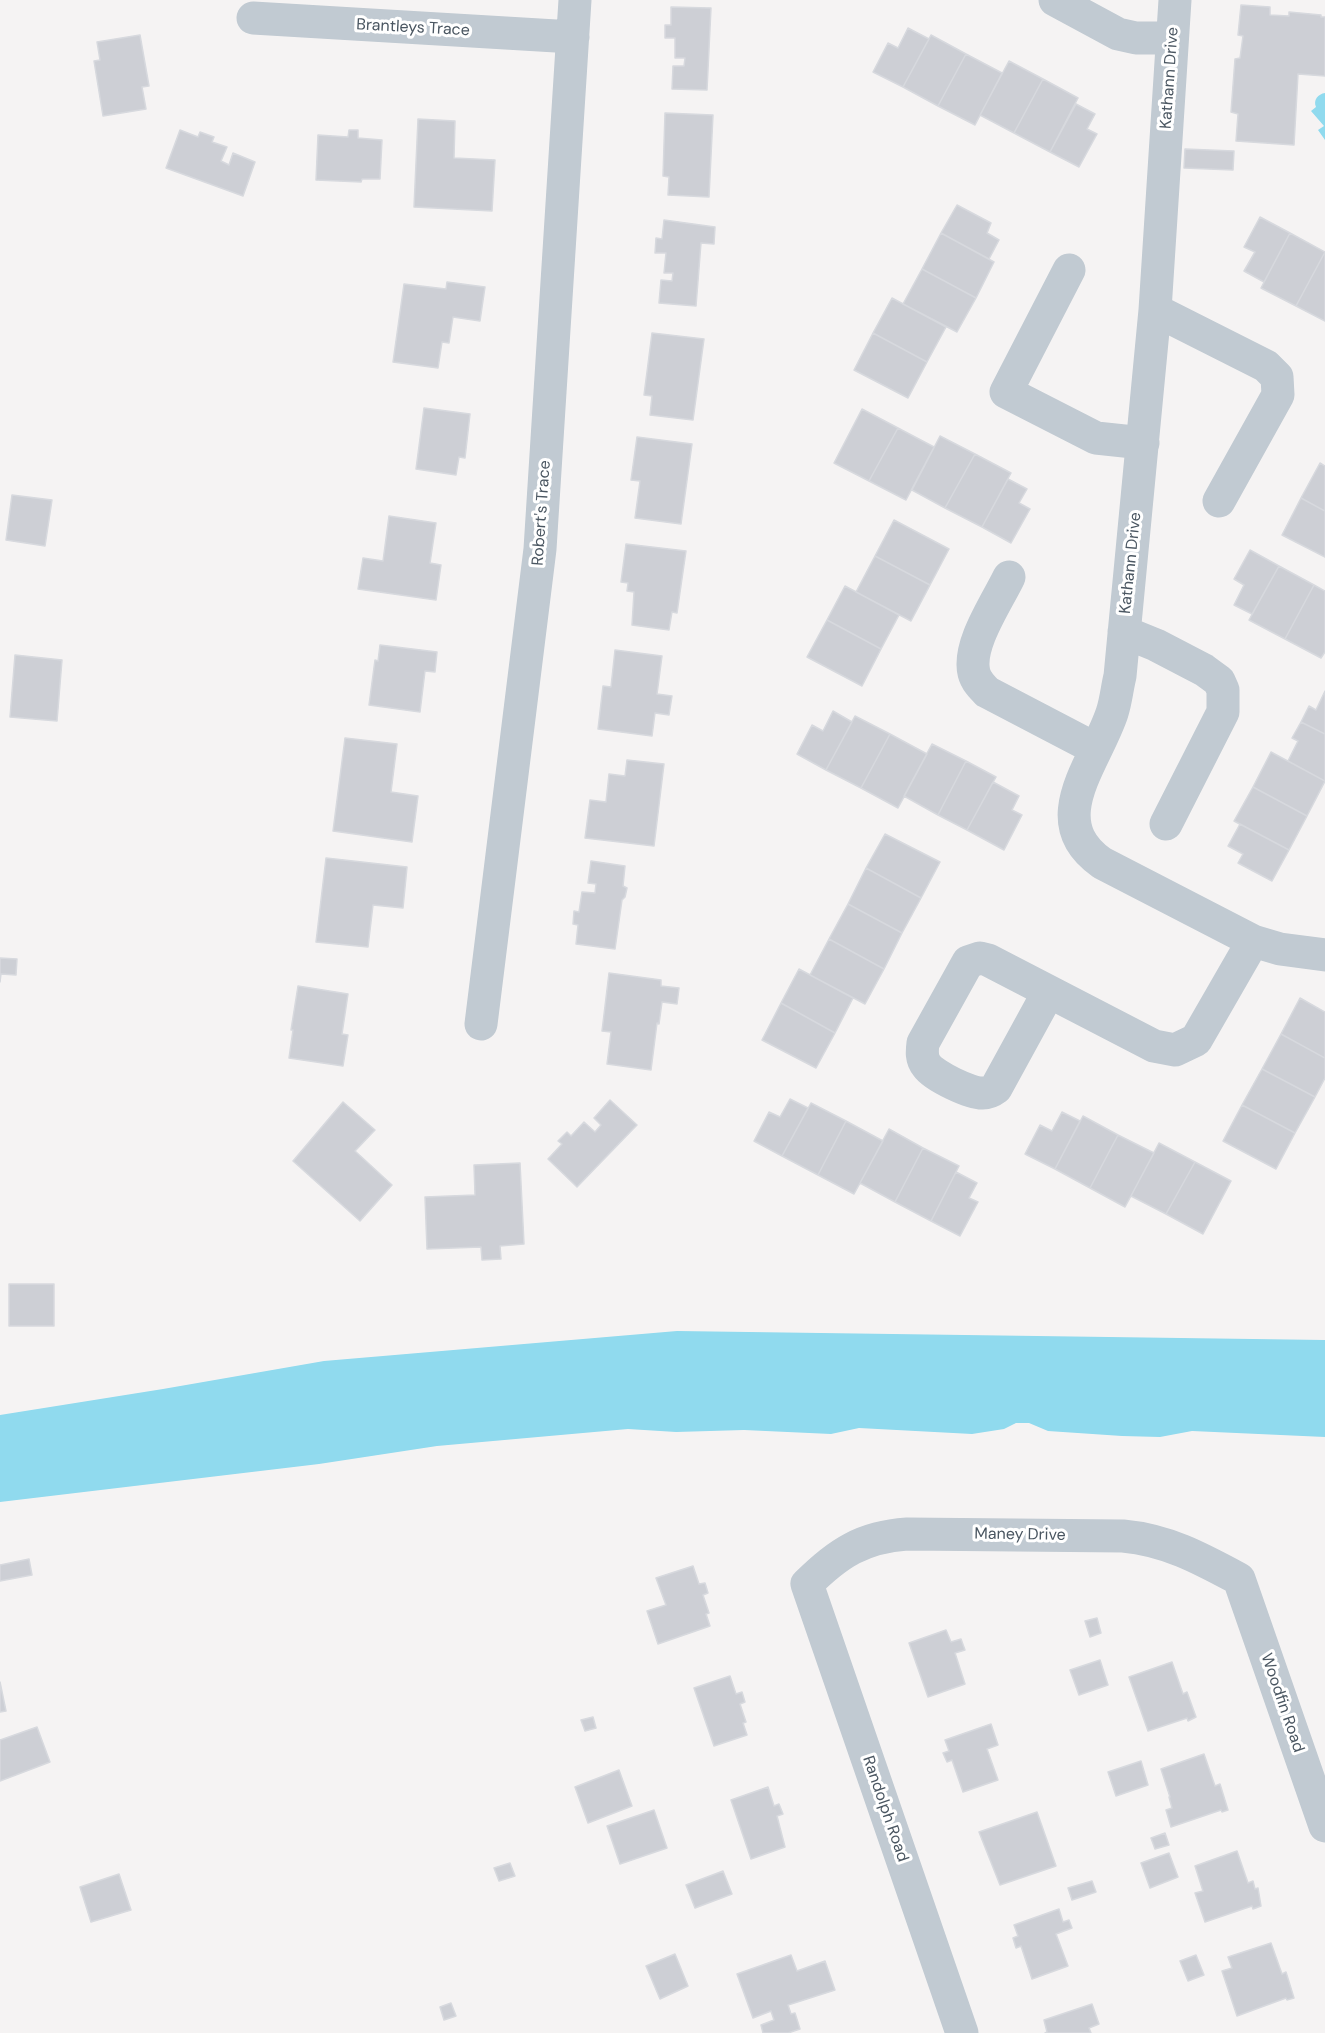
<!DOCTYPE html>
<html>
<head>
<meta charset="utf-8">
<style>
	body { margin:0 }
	canvas { display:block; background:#f5f3f3 }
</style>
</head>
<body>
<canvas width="1325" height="2033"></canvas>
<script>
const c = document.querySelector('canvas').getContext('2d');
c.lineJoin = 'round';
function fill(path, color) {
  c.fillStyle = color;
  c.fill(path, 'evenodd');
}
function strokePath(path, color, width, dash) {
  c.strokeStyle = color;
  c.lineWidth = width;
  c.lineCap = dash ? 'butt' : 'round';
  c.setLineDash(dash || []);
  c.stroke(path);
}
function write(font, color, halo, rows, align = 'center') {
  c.font = font + ' "DM Sans",sans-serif';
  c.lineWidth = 6;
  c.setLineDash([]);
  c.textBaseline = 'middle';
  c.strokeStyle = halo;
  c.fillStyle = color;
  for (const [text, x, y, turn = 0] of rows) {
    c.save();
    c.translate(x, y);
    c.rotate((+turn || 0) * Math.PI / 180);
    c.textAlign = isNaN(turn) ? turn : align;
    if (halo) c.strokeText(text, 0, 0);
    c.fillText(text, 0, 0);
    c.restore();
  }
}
const water = new Path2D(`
	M 1325,93 L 1325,140 L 1318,130 L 1324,126 L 1311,111 L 1316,107 C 1313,100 1318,94 1325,93 Z
	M 677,1331 L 1325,1340 L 1325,1437 L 1192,1431 L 1160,1437 L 1122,1436 L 1048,1431 L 1029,1423 L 1016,1423 L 1004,1429 L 972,1434 L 859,1428 L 831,1434 L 744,1430 L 676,1432 L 628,1429 L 437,1446 L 319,1464 L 0,1502 L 0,1415 L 163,1389 L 324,1361 Z`);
const building = new Path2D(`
	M 1241,5 L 1270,7 L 1270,15 L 1289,16 L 1289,12 L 1321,15 L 1321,17 L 1325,17 L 1325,76 L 1298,74 L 1294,145 L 1236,141 L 1238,114 L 1231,112 L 1235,59 L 1240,58 L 1243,36 L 1238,35 Z
	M 671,7 L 711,8 L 707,90 L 672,89 L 673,66 L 684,66 L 685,58 L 675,58 L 675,38 L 665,38 L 665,25 L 671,25 Z
	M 908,28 L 929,39 L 903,87 L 873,72 L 888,43 L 898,48 Z
	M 140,35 L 149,86 L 142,87 L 146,109 L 103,116 L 94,61 L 100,60 L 97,42 Z
	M 931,35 L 966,54 L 938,106 L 903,87 Z
	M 966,54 L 1002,73 L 975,125 L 938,106 Z
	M 1009,61 L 1043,79 L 1014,133 L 980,115 Z
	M 1043,79 L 1078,98 L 1050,152 L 1014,133 Z
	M 1076,104 L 1095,114 L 1087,129 L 1097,134 L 1079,167 L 1050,152 Z
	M 665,113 L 713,115 L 709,197 L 668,195 L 669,177 L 663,176 Z
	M 418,119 L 455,121 L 454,158 L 495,160 L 492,211 L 414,207 Z
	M 180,130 L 198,137 L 200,132 L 214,137 L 212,142 L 227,147 L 221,161 L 229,165 L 233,153 L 255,162 L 243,196 L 166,168 Z
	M 349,130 L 358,130 L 358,138 L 382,140 L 380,179 L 362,179 L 361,182 L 316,180 L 318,135 L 348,137 Z
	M 1185,149 L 1234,151 L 1233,170 L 1184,168 Z
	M 957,205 L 991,223 L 987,233 L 999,240 L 989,259 L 941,233 Z
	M 1260,217 L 1290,233 L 1264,282 L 1244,271 L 1255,252 L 1244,247 Z
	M 664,220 L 715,227 L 714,244 L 701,243 L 696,306 L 659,303 L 661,280 L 672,281 L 673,273 L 664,273 L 666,253 L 655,253 L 656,238 L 662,239 Z
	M 941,233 L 994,262 L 976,298 L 922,269 Z
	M 1290,233 L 1325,252 L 1296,306 L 1261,288 Z
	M 1325,252 L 1325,321 L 1296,306 Z
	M 922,269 L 976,298 L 957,332 L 903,304 Z
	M 447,282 L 485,287 L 480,321 L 453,317 L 449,343 L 442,342 L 438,368 L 393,362 L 404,284 L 446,289 Z
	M 892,298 L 946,327 L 927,362 L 873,333 Z
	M 652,333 L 704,339 L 693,420 L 650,415 L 652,396 L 644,395 Z
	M 873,333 L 927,362 L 908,398 L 854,370 Z
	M 424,408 L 470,414 L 465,458 L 459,457 L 456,475 L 416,469 Z
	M 862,409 L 898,428 L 869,481 L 834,463 Z
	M 898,428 L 934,447 L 906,500 L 869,481 Z
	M 940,436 L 975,454 L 945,508 L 912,490 Z
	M 637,437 L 692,444 L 681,524 L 635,518 L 640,481 L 631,480 Z
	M 975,454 L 1011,473 L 982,527 L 945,508 Z
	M 1320,463 L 1325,466 L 1325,511 L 1301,498 Z
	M 1008,479 L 1027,489 L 1019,503 L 1030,509 L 1011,543 L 982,527 Z
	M 12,495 L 52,500 L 45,546 L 6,540 Z
	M 1301,498 L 1325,511 L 1325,557 L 1282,535 Z
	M 389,516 L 436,523 L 430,563 L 441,565 L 436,600 L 358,589 L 363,558 L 383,561 Z
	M 894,520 L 949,549 L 930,585 L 875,556 Z
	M 626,544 L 686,551 L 677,613 L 672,612 L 669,630 L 632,625 L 634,592 L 627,591 L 628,583 L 621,582 Z
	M 1250,550 L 1279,566 L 1252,614 L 1234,605 L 1244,585 L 1234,579 Z
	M 875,556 L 930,585 L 911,621 L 856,592 Z
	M 1279,566 L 1314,585 L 1285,639 L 1249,620 Z
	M 1314,585 L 1325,591 L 1325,652 L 1321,658 L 1285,639 Z
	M 845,586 L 899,615 L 881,649 L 827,620 Z
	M 827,620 L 881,649 L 862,686 L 807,657 Z
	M 380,645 L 437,652 L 435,672 L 425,671 L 420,712 L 369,705 L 375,660 L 378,661 Z
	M 615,650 L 662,656 L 657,694 L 672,696 L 669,715 L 655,713 L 652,736 L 598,729 L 603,686 L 611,687 Z
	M 15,655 L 62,660 L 57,721 L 10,717 Z
	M 1325,691 L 1325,734 L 1301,722 L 1309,706 L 1316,710 Z
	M 833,711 L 852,722 L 826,770 L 797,754 L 812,725 L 823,731 Z
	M 855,716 L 890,734 L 861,788 L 826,770 Z
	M 1301,722 L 1325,734 L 1325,781 L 1288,761 L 1298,741 L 1292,738 Z
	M 890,734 L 927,754 L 898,808 L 861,788 Z
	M 345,738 L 397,744 L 391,792 L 418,796 L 412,842 L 333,831 Z
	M 932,744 L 966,761 L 938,815 L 904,796 Z
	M 1271,752 L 1325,781 L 1307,816 L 1253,787 Z
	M 627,760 L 664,764 L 654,846 L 585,838 L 590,800 L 606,802 L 609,774 L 625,776 Z
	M 966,761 L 996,777 L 967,830 L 938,815 Z
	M 993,782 L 1019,796 L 1012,810 L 1022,815 L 1004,850 L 967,830 Z
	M 1253,787 L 1307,816 L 1289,850 L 1234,821 Z
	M 1240,824 L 1289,850 L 1272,881 L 1238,863 L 1243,854 L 1228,846 Z
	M 885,834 L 940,862 L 921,898 L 866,868 Z
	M 326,858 L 407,867 L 403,908 L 373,905 L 368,947 L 316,942 Z
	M 591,861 L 625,866 L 623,886 L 627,888 L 625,897 L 622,900 L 615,949 L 576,944 L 578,925 L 573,924 L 574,911 L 579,912 L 582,892 L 595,893 L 596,884 L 588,883 Z
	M 866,868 L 921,898 L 902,933 L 848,904 Z
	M 848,904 L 902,933 L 884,969 L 829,939 Z
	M 829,939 L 884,969 L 865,1004 L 810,975 Z
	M 0,958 L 17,959 L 16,975 L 1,974 L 0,982 Z
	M 799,969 L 853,998 L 835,1033 L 781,1003 Z
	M 609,973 L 661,980 L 661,986 L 679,988 L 677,1004 L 662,1002 L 659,1024 L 657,1023 L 651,1070 L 607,1064 L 611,1032 L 602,1031 Z
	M 298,986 L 348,994 L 342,1034 L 348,1035 L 343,1066 L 289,1058 L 293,1030 L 291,1030 Z
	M 1300,998 L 1325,1012 L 1325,1058 L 1281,1034 Z
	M 781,1003 L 835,1033 L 816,1068 L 762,1040 Z
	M 1281,1034 L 1325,1058 L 1325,1078 L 1315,1097 L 1262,1069 Z
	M 1262,1069 L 1315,1097 L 1295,1133 L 1242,1105 Z
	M 790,1099 L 808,1108 L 782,1156 L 754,1141 L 769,1112 L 780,1117 Z
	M 610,1100 L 637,1125 L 577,1187 L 548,1159 L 562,1144 L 558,1141 L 567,1132 L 571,1136 L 584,1122 L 595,1132 L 601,1125 L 594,1118 Z
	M 343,1102 L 375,1130 L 355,1151 L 392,1185 L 360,1221 L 293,1161 Z
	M 811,1103 L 846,1121 L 818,1175 L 782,1156 Z
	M 1242,1105 L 1295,1133 L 1276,1169 L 1223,1141 Z
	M 1062,1112 L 1080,1121 L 1055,1169 L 1025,1154 L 1040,1125 L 1052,1131 Z
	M 1083,1116 L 1118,1135 L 1090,1188 L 1055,1169 Z
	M 846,1121 L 883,1141 L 854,1194 L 818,1175 Z
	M 889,1129 L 923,1148 L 895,1202 L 860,1183 Z
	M 1118,1135 L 1154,1153 L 1125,1207 L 1090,1188 Z
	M 1159,1143 L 1195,1162 L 1166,1214 L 1131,1196 Z
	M 923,1148 L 959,1166 L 931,1221 L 895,1202 Z
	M 1195,1162 L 1231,1181 L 1203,1234 L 1166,1214 Z
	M 520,1163 L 524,1244 L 500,1246 L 501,1259 L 482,1260 L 481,1247 L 427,1249 L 425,1197 L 475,1195 L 474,1165 Z
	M 956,1172 L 977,1183 L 969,1198 L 978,1202 L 960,1236 L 931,1221 Z
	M 9,1284 L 54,1284 L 54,1326 L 9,1326 Z
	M 29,1559 L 32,1575 L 0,1581 L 0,1565 Z
	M 693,1566 L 699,1584 L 705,1583 L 708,1593 L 703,1595 L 709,1613 L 706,1614 L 710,1626 L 658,1644 L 647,1611 L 666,1605 L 656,1578 Z
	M 1097,1618 L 1101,1633 L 1090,1637 L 1085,1621 Z
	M 946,1630 L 951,1642 L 961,1639 L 965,1650 L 955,1653 L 965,1684 L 928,1697 L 909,1643 Z
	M 1100,1660 L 1108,1685 L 1079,1695 L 1070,1670 Z
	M 1172,1662 L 1183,1694 L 1187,1692 L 1196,1717 L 1188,1721 L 1187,1718 L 1148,1731 L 1129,1677 Z
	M 730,1676 L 736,1694 L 742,1692 L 745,1702 L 740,1704 L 746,1722 L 743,1723 L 747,1735 L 714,1746 L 694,1688 Z
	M 0,1682 L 6,1711 L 0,1712 Z
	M 593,1717 L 596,1728 L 585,1731 L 581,1720 Z
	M 991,1724 L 998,1745 L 987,1749 L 998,1780 L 963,1792 L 952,1760 L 947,1762 L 943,1753 L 949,1751 L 945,1740 Z
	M 37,1727 L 50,1762 L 0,1781 L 0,1740 Z
	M 1204,1754 L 1215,1786 L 1220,1784 L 1228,1810 L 1222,1812 L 1221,1810 L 1171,1827 L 1166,1810 L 1172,1808 L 1169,1797 L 1170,1797 L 1161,1769 Z
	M 1141,1761 L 1148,1785 L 1116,1796 L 1108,1772 Z
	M 619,1770 L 632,1806 L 588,1823 L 575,1787 Z
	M 768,1787 L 774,1806 L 779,1804 L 783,1814 L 777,1816 L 785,1847 L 751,1859 L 731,1800 Z
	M 654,1810 L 667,1848 L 620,1864 L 607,1826 Z
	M 1037,1812 L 1056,1866 L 1000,1885 L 979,1832 Z
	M 1165,1833 L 1169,1845 L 1155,1849 L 1151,1838 Z
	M 1237,1851 L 1248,1883 L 1253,1881 L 1255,1889 L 1258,1888 L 1261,1906 L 1253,1909 L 1252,1906 L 1205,1922 L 1195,1893 L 1203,1891 L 1195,1866 Z
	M 1169,1853 L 1178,1877 L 1150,1888 L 1141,1863 Z
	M 510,1863 L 515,1876 L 499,1881 L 494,1868 Z
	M 723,1871 L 732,1894 L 695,1908 L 686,1885 Z
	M 119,1874 L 131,1910 L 91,1922 L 80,1887 Z
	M 1092,1881 L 1096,1892 L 1072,1900 L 1068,1888 Z
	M 1059,1909 L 1063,1922 L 1069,1920 L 1072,1928 L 1056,1934 L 1068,1966 L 1032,1979 L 1021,1946 L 1016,1948 L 1013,1938 L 1018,1936 L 1014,1925 Z
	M 1271,1943 L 1282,1974 L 1286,1972 L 1294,1998 L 1287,2000 L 1286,1998 L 1237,2016 L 1222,1971 L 1232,1968 L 1228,1957 Z
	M 675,1954 L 688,1986 L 660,1999 L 646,1966 Z
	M 791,1955 L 797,1971 L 825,1961 L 835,1990 L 788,2005 L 791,2014 L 795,2013 L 800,2029 L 788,2033 L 763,2033 L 761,2025 L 774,2020 L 771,2011 L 753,2018 L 737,1974 Z
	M 1196,1955 L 1204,1975 L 1188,1981 L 1180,1961 Z
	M 451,2003 L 456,2016 L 444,2020 L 440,2007 Z
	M 1092,2004 L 1099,2024 L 1089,2028 L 1091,2033 L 1045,2033 L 1047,2032 L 1044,2020 Z`);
const minor = new Path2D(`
	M 1055,0 L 1118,34 L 1136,38 L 1172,38
	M 1175,0 L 1155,310 L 1120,676 C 1117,688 1116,701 1112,713 C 1095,764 1042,821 1102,863 L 1253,941 L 1280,949 L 1325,955
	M 253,18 L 573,37
	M 1069,270 L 1006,392 L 1096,438 L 1143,443
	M 1155,310 L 1266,366 L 1277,377 L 1278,395 L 1219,501
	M 1009,577 C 997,602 967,645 974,673 C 976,681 982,687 987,692 L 1096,749
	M 1124,632 L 1156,645 L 1204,670 L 1219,681 L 1223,690 L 1223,712 L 1166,824
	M 1048,993 L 996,1088 C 992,1091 989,1093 983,1093 C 971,1094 934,1076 927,1066 C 921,1059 922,1051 923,1043 L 968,962 L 980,958 L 988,960 L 1154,1046 L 1175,1050 L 1196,1040 L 1253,941
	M 481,1024 L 540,549 L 575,0
	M 962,2033 L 807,1584 C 838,1553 863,1537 907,1534 L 1123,1536 C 1167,1540 1200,1558 1239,1579 L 1325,1826`);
const streetNames = [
	["Brantleys Trace",413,28,3],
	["Kathann Drive",1170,78,-86],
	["Robert's Trace",542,513,-86],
	["Kathann Drive",1131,563,-84],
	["Maney Drive",1020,1535,1],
	["Woodfin Road",1282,1703,71],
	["Randolph Road",885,1809,71]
];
fill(water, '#90daee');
fill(building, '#cdcfd5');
strokePath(building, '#d7d9de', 1.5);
strokePath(minor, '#c1cad2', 33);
write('16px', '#4a5661', '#fff', streetNames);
</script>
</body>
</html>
